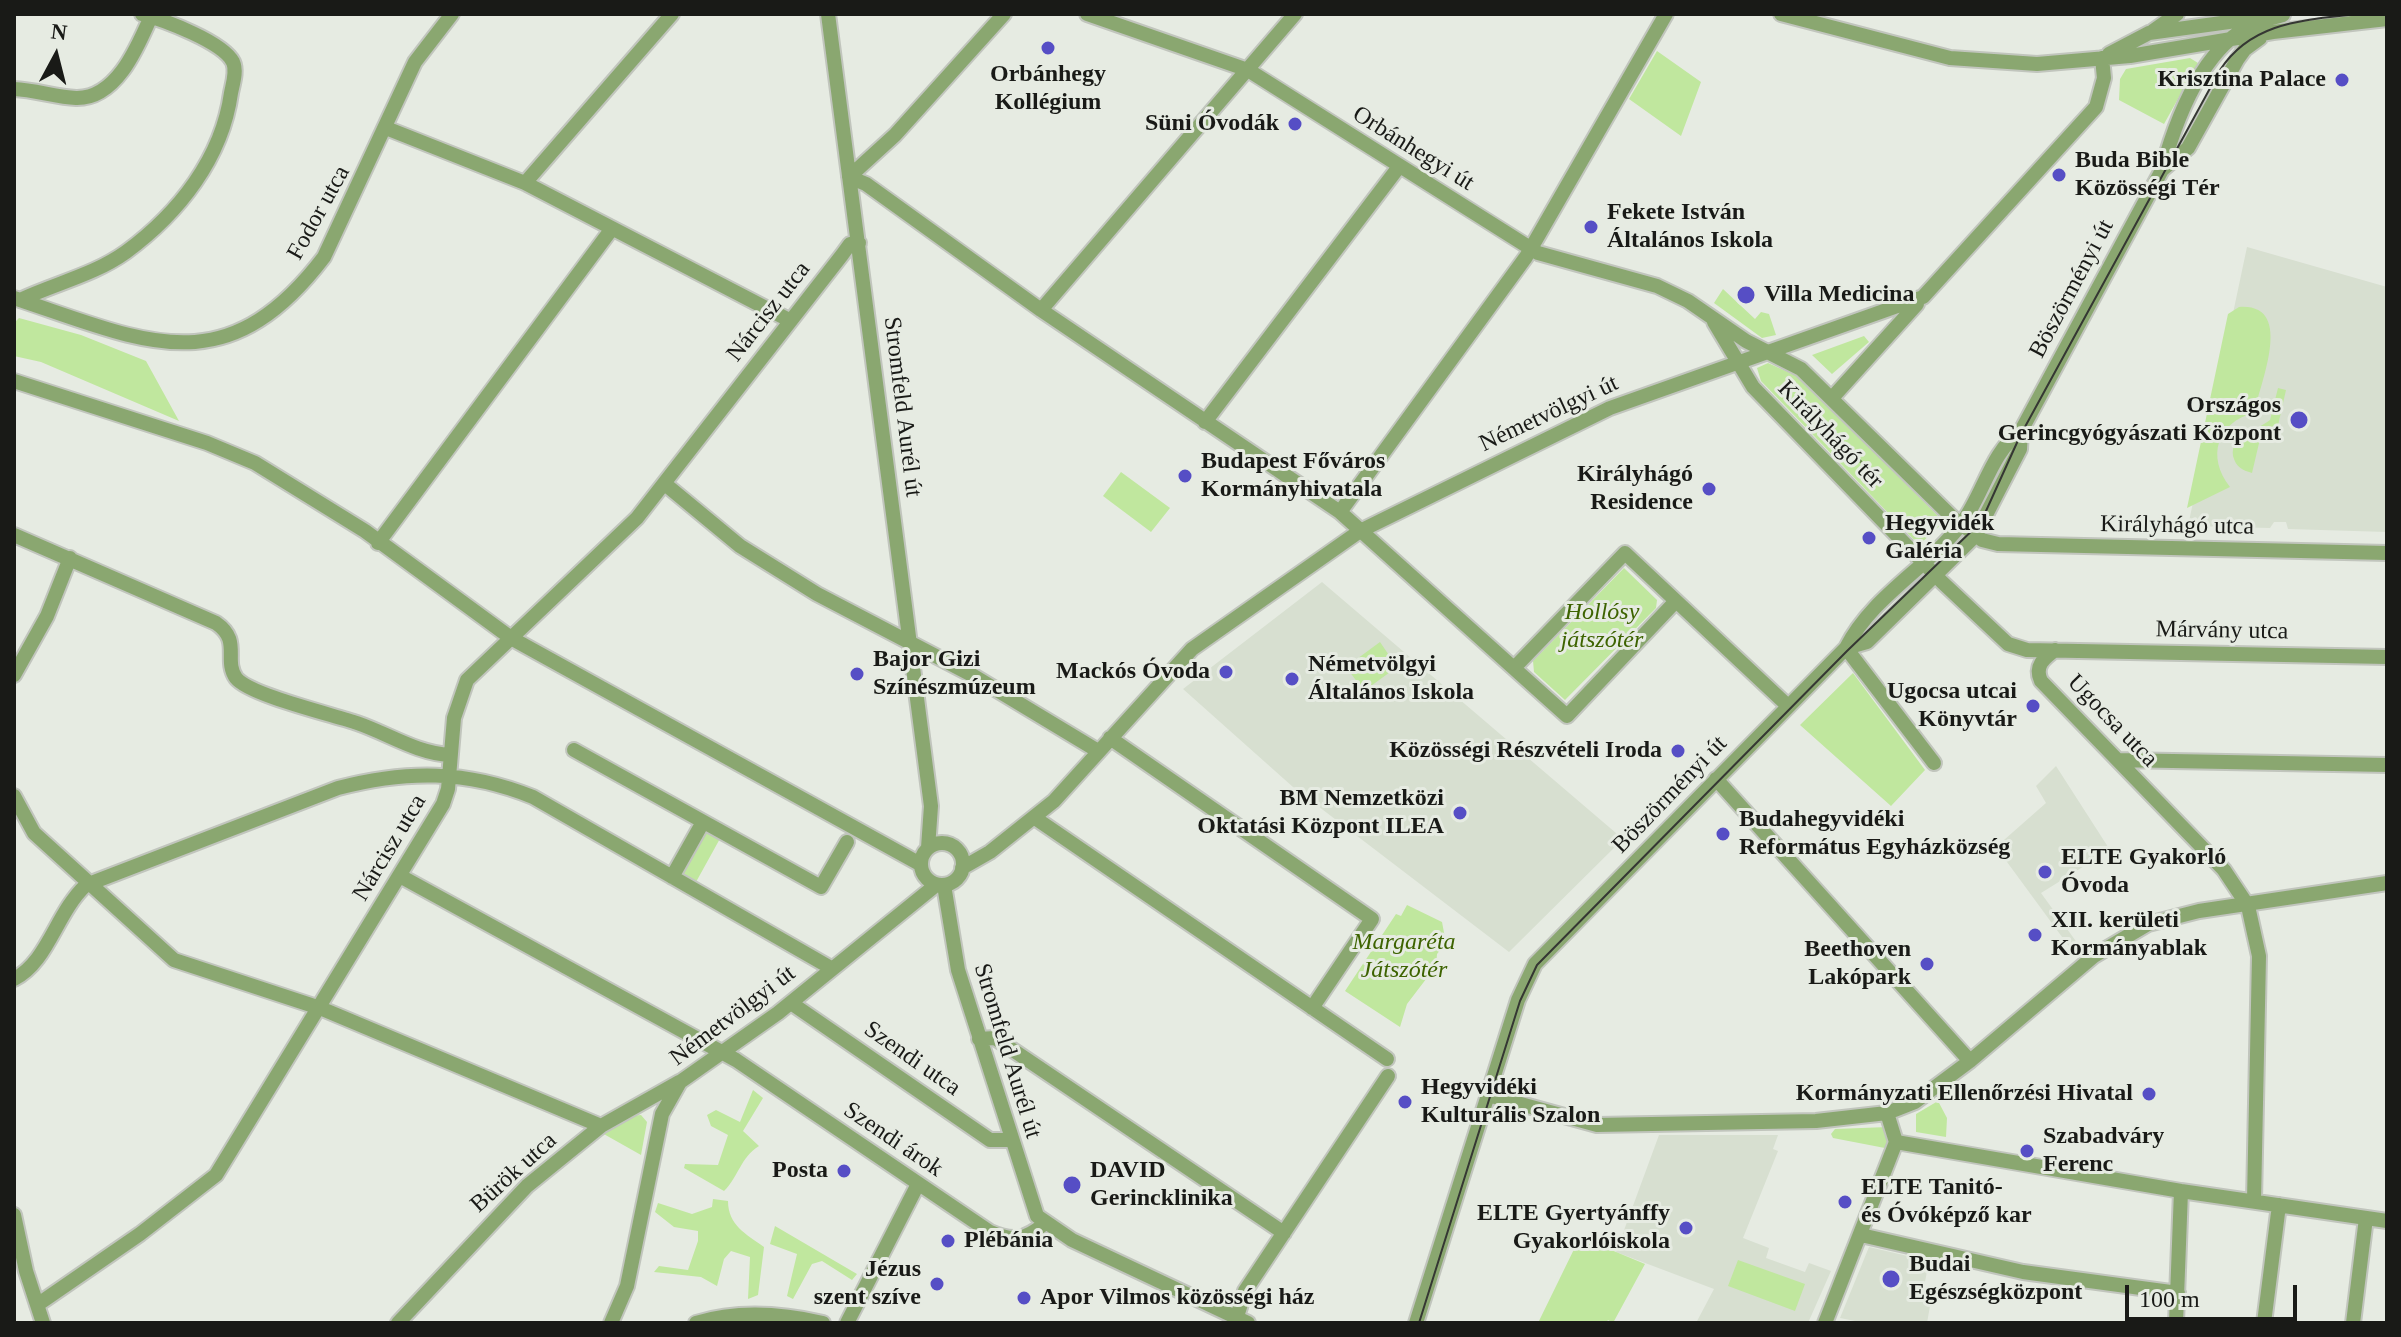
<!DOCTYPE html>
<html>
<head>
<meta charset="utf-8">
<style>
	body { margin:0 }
	#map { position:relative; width:2401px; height:1337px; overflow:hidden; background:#e6ebe2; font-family:Georgia,serif }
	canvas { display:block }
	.frame { position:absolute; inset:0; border:16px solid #191a17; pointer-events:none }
	.north { position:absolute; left:16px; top:16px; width:80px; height:80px; -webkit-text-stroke:6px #e6ebe2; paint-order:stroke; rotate:7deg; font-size:22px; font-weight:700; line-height:32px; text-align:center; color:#191a17 }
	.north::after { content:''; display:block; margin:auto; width:28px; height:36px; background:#191a17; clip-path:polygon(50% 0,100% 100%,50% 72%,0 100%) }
	.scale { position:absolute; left:2125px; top:1285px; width:172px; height:36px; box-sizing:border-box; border:4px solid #191a17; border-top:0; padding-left:10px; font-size:24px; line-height:28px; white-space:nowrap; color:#191a17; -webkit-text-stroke:6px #e6ebe2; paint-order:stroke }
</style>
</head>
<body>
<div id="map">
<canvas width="2401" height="1337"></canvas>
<div class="frame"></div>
<div class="north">N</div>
<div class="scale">100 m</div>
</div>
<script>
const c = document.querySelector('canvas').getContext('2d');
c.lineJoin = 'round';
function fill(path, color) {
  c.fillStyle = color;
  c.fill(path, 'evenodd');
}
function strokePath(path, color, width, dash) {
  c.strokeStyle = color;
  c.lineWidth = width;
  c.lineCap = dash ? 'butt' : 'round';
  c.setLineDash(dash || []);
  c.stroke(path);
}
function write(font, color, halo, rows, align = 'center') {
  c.font = font + ' Georgia,serif';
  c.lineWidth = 6;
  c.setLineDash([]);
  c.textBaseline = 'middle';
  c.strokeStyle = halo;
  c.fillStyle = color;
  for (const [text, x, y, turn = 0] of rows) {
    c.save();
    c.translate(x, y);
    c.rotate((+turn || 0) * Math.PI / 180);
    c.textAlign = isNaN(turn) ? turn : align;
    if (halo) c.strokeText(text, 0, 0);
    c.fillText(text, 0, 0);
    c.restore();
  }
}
const built = new Path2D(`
	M 2247,247 L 2387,287 L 2387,532 L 2288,529 L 2286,522 L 2274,522 L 2270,528 L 2188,526 Z
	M 1322,582 L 1623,839 L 1509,952 L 1293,787 L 1183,689 Z
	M 2056,766 L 2110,850 L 2041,893 L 2083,951 L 2076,956 L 1996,847 L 2046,803 L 2036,786 Z
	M 1659,1135 L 1778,1135 L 1773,1149 L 1778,1151 L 1743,1238 L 1769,1248 L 1766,1258 L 1805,1272 L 1809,1263 L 1831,1271 L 1808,1323 L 1696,1323 L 1714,1289 L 1616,1252 Z
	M 1869,1247 L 1929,1261 L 1924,1287 L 1933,1289 L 1927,1323 L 1865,1323 L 1840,1318 Z`);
const green = new Path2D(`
	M 1657,51 L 1701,82 L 1681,136 L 1629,99 Z
	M 2190,58 L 2198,63 L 2164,124 L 2119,100 L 2120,79 L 2126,69 Z
	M 1723,289 L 1755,319 L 1761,312 L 1769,314 L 1776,335 L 1762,338 L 1714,303 Z
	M 2239,307 C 2295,303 2261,381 2254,413 C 2217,422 2206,457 2230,487 L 2187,508 L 2228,314 Z
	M 19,318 L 81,335 L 146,361 L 179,421 L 41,362 L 14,356 L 14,323 Z
	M 1864,336 L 1869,342 L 1832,374 L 1812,355 Z
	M 1768,363 L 1799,377 L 1944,522 L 1919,545 L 1761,381 L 1757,368 Z
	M 2278,388 L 2286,390 L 2277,430 L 2260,439 L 2252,473 C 2242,470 2236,467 2233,456 C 2230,435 2258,430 2270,420 Z
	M 1121,472 L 1170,508 L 1151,532 L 1103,496 Z
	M 1624,568 L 1657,600 L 1656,608 L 1565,700 L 1534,672 L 1533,661 Z
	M 1380,642 L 1397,667 L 1364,691 L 1346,667 Z
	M 1853,673 L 1925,770 L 1891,806 L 1800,725 Z
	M 704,826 L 722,835 L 696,882 L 679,873 Z
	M 1407,905 L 1442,922 L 1446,943 L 1437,954 L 1436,966 L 1407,1004 L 1400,1027 L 1345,991 L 1396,914 L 1401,916 Z
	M 753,1090 L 763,1098 L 743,1131 L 759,1146 C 740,1158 739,1176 724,1191 L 684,1168 L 685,1164 L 718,1165 L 728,1135 L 711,1126 L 707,1115 L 716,1110 L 740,1122 Z
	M 1938,1101 L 1947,1118 L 1946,1137 L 1916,1132 L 1916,1114 Z
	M 641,1115 L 647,1122 L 641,1155 L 602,1133 L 629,1116 Z
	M 1888,1127 L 1890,1149 L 1833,1138 L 1831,1134 L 1835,1129 Z
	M 713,1199 L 728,1201 C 728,1225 746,1234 764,1247 L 758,1295 L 748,1299 L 750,1257 L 731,1251 L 724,1259 L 717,1286 L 701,1277 L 654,1272 L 659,1266 L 688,1270 L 698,1241 L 698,1231 L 674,1227 L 655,1212 L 658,1203 L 692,1214 L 712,1207 Z
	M 775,1226 L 857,1274 L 852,1280 L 822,1261 L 812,1264 L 793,1299 L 787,1296 L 797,1254 L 770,1244 Z
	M 1580,1237 L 1645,1264 L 1613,1323 L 1608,1320 L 1606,1323 L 1538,1323 Z
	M 1738,1260 L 1805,1284 L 1795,1311 L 1728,1286 Z`);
const stream = new Path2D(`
	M 1822,422 L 1866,467`);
const minor = new Path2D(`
	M 828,14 L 931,806 L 928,848
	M 1087,14 L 1248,70 L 1538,253 L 1657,286 L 1688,301 L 1746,341 L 1801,369 L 1953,518 L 1982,540 L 1998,544 L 2387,553
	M 1781,14 L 1950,58 L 2037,64 L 2130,56 L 2273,32 L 2387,19
	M 2153,31 L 2177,14
	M 2109,54 L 2149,33 L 2258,18
	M 14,89 C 35,90 56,97 76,98 C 117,99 138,46 152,14
	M 386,128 L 525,183 L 789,320
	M 2162,170 L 2188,148 L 2237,60 L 2245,49 L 2260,38
	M 849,177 L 866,184 L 1041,310 L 1340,512 L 1567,716 L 1676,601
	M 849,177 L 895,135 L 1004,14
	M 525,183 L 672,14
	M 14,298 C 144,341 225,387 324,257 L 415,62 L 452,14
	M 20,300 C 56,283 94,275 126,252 C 179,213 222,158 231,93 C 233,83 237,71 233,62 C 223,42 164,20 142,14
	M 1041,310 L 1295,14
	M 1714,322 L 1753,387 L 1942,582 L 2008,644 L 2027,650 L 2387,657
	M 14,381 L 207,443 L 255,463 L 365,531 L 511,638 L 920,864
	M 1832,398 L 1917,304
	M 1205,422 L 1398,168
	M 665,484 L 740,546 L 817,594 L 972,675 L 1098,751
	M 1340,512 L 1526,257 L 1666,14
	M 14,535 L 216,623 C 242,641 223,659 236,678 C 249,695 334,715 357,723 C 389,734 416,753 450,755
	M 378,543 L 611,230
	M 1846,648 L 1867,642 L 1975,536 L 2020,449 L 2021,431 L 2162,170 C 2176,119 2202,48 2253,24 C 2262,19 2273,18 2283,15
	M 1846,648 L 1934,763
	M 2055,650 C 2044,658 2034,666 2041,681 L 2224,870 L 2248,906 L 2259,956 L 2254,1201
	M 1514,668 L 1625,553 L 1788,706
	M 14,675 L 47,616 L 70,558
	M 1110,738 L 1372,919 L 1312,1008
	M 574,750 L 821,887 L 847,842
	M 2119,760 L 2387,765
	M 1716,779 L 1970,1061
	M 14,796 L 34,833 L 174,960 L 320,1008 L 601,1126
	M 1035,818 L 1387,1059
	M921 864a21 21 0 1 1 42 0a21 21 0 1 1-42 0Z
	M 962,868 L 990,852 L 1054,801 L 1192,649 L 1360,531 L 1610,408 L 1923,297 L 2096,107 L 2104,78 L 2102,58
	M 400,876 L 736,1060 L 990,1232 C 1013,1242 1025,1240 1044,1224
	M 672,877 L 703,822
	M 944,885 L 958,970 L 1037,1216 L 1072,1240 L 1248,1323
	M 14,979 C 48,962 56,913 86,885 L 338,788 C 407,770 466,770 533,797 L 831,968
	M 791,1003 L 990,1140 L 1011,1140
	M 979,1039 L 995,1038 L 1284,1233
	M 1488,1095 L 1597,1125 L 1816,1121 L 1887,1113 L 1915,1102 L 1970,1061 L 2094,956 L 2148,924 L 2199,911 L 2387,883
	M 1896,1142 L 2181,1191 L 2387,1221
	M 14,1215 L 26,1271 L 43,1323
	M 1861,1235 L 2023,1272 L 2178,1293
	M 37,1305 L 140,1234 L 216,1175 L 443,804 L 448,789 L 454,718 L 467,680 L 637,518 L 842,255 L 850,244 L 859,243
	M 398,1323 L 527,1186 L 601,1126 L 679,1082
	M 611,1323 L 627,1286 L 662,1114 L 680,1082 L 778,1013 L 936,885
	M 696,1323 C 738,1310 780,1313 823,1323
	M 847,1323 L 918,1184
	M 1235,1323 L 1245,1291 L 1388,1076
	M 1416,1323 L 1518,1000 L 1535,964 L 1846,648 C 1872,596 1928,568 1962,523 C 1984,493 1991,452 2021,431
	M 1825,1323 L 1896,1142 L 1887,1113
	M 2176,1323 L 2181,1191
	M 2264,1323 L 2279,1205
	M 2353,1323 L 2366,1218`);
const tram = new Path2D(`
	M 1419,1323 L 1520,1001 L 1537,965 L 1847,651 L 1981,522 L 2020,436 L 2220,70 C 2252,21 2305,20 2358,14`);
const markers = [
	[1048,48,8,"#564ec5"],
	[2342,80,8,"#564ec5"],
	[1295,124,8,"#564ec5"],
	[2059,175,8,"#564ec5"],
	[1591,227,8,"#564ec5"],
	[1746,295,10,"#564ec5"],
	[2299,420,10,"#564ec5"],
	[1185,476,8,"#564ec5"],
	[1709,489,8,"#564ec5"],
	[1869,538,8,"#564ec5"],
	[1226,672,8,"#564ec5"],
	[857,674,8,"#564ec5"],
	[1292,679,8,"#564ec5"],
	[2033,706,8,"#564ec5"],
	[1678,751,8,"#564ec5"],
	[1460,813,8,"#564ec5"],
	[1723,834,8,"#564ec5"],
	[2045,872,8,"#564ec5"],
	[2035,935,8,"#564ec5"],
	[1927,964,8,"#564ec5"],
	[2149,1094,8,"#564ec5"],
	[1405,1102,8,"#564ec5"],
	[2027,1151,8,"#564ec5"],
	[844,1171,8,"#564ec5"],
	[1072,1185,10,"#564ec5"],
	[1845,1202,8,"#564ec5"],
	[1686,1228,8,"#564ec5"],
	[948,1241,8,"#564ec5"],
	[1891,1279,10,"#564ec5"],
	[937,1284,8,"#564ec5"],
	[1024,1298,8,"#564ec5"]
];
const poiNames = [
	["Orbánhegy",1048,75,"center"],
	["Kollégium",1048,103,"center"],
	["Krisztina Palace",2326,80,"right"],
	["Süni Óvodák",1279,124,"right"],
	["Buda Bible",2075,161],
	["Közösségi Tér",2075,189],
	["Fekete István",1607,213],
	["Általános Iskola",1607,241],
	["Villa Medicina",1764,295],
	["Országos",2281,406,"right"],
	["Gerincgyógyászati Központ",2281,434,"right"],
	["Budapest Főváros",1201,462],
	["Kormányhivatala",1201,490],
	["Királyhágó",1693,475,"right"],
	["Residence",1693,503,"right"],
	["Hegyvidék",1885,524],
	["Galéria",1885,552],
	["Bajor Gizi",873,660],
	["Színészmúzeum",873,688],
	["Németvölgyi",1308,665],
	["Általános Iskola",1308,693],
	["Mackós Óvoda",1210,672,"right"],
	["Ugocsa utcai",2017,692,"right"],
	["Könyvtár",2017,720,"right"],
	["Közösségi Részvételi Iroda",1662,751,"right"],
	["BM Nemzetközi",1444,799,"right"],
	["Oktatási Központ ILEA",1444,827,"right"],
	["Budahegyvidéki",1739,820],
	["Református Egyházközség",1739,848],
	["ELTE Gyakorló",2061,858],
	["Óvoda",2061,886],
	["XII. kerületi",2051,921],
	["Kormányablak",2051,949],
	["Beethoven",1911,950,"right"],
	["Lakópark",1911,978,"right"],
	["Hegyvidéki",1421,1088],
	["Kulturális Szalon",1421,1116],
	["Kormányzati Ellenőrzési Hivatal",2133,1094,"right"],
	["Szabadváry",2043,1137],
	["Ferenc",2043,1165],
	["Posta",828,1171,"right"],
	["DAVID",1090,1171],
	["Gerincklinika",1090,1199],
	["ELTE Tanitó-",1861,1188],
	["és Óvóképző kar",1861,1216],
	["ELTE Gyertyánffy",1670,1214,"right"],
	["Gyakorlóiskola",1670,1242,"right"],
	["Plébánia",964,1241],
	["Budai",1909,1265],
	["Egészségközpont",1909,1293],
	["Jézus",921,1270,"right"],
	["szent szíve",921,1298,"right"],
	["Apor Vilmos közösségi ház",1040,1298]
];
const streetNames = [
	["Orbánhegyi út",1413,149,32],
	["Fodor utca",319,213,-61],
	["Böszörményi út",2072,289,-62],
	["Nárcisz utca",769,312,-52],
	["Stromfeld Aurél út",902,407,83],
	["Németvölgyi út",1549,414,-25],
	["Királyhágó tér",1830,435,46],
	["Királyhágó utca",2177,526,1],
	["Márvány utca",2222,631,1],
	["Ugocsa utca",2112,721,46],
	["Böszörményi út",1670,795,-46],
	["Nárcisz utca",390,848,-59],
	["Németvölgyi út",733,1016,-37],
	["Stromfeld Aurél út",1007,1051,73],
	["Szendi utca",912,1059,35],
	["Szendi árok",893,1140,34],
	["Bürök utca",514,1173,-42]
];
const parkNames = [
	["Hollósy",1602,613],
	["játszótér",1602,641],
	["Margaréta",1404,943],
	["Játszótér",1404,971]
];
fill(built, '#d7dfd0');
fill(green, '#c0e79e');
strokePath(stream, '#6e8e50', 3);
strokePath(minor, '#c1c5bd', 18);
strokePath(minor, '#8aa770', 14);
strokePath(tram, '#353733', 2);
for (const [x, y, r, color] of markers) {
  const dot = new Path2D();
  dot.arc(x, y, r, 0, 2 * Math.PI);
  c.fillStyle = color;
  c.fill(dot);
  strokePath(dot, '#e6ebe2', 3);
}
write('bold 24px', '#191a17', '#e6ebe2', poiNames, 'left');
write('24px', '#191a17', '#e6ebe2', streetNames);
write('italic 24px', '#3d6300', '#e6ebe2', parkNames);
</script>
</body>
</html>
